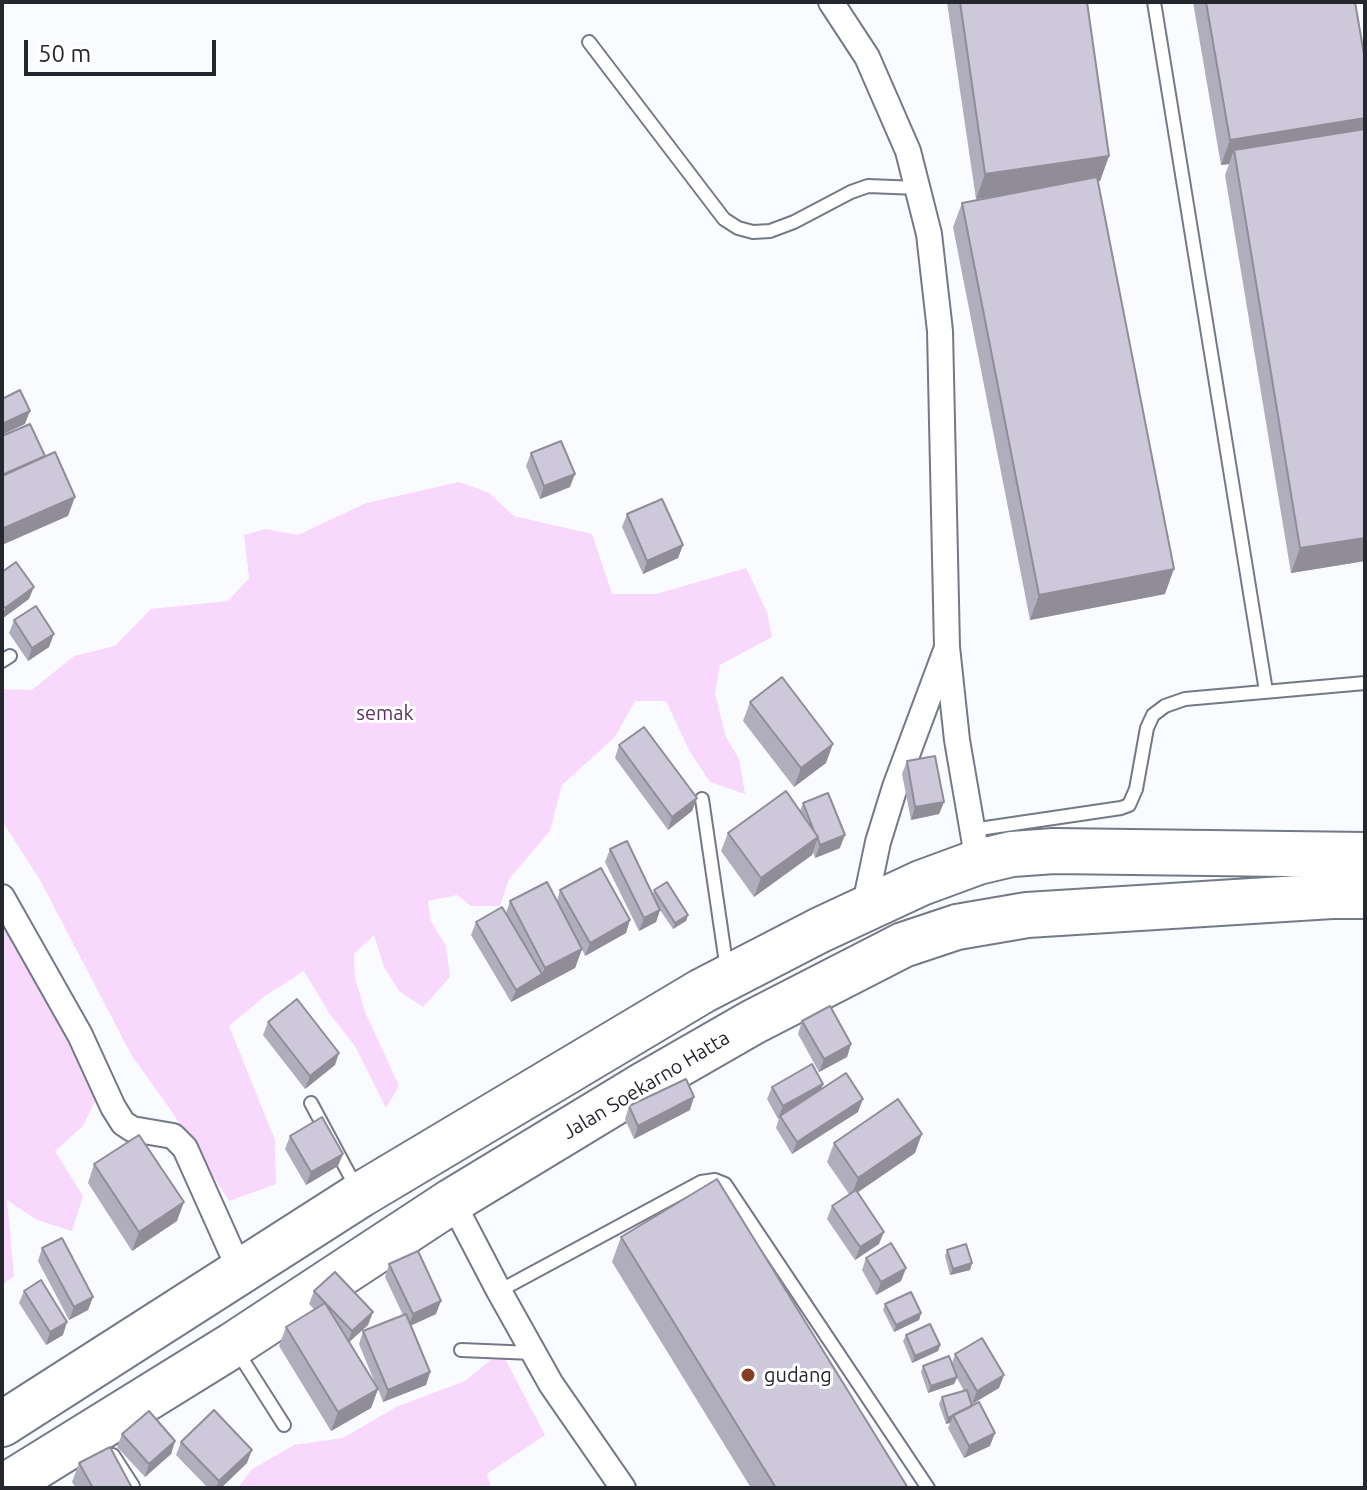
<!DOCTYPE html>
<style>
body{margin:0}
#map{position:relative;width:1367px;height:1490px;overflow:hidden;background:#f9fbfe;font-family:Ubuntu,sans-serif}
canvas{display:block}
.frame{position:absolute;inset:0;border:4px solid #24272d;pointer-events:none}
.scale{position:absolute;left:24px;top:40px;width:192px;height:36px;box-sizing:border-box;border:4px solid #24272d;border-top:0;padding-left:10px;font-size:24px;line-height:28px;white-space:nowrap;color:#24272d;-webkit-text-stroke:6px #fff;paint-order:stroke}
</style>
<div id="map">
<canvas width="1367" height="1490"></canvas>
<div class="frame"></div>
<div class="scale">50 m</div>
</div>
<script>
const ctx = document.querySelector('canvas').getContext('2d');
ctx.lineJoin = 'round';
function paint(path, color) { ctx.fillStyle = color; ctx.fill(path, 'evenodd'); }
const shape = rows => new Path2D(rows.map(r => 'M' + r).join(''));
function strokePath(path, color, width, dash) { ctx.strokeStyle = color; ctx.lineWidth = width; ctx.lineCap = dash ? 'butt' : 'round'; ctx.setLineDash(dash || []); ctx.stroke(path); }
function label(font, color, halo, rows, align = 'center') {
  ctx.font = font + ' Ubuntu,sans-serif'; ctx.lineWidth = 6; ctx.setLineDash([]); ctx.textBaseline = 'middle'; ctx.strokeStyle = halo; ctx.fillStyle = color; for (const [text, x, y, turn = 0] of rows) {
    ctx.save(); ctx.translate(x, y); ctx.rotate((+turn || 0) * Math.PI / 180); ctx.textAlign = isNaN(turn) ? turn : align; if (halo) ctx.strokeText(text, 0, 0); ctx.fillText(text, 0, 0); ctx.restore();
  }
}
paint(shape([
 [459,482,489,493,514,516,592,534,612,594,656,594,746,568,767,612,772,637,720,665,715,694,726,737,739,759,745,794,710,782,690,752,666,701,635,701,615,737,562,785,550,831,509,879,500,906,471,906,457,895,428,901,431,921,446,946,450,977,423,1007,399,991,384,967,374,935,354,954,355,978,366,1014,399,1086,386,1108,355,1046,329,1013,304,971,265,996,229,1026,275,1140,276,1184,229,1201,170,1109,132,1056,40,880,4,824,2,818,2,689,32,690,74,656,115,646,151,609,228,601,249,578,244,535,265,529,298,535,366,503],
 [2,890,104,1083,83,1126,55,1151,83,1196,72,1231,37,1220,7,1200,14,1276,2,1285],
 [501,1351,545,1435,487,1474,491,1488,238,1488,251,1470,294,1445,343,1438,396,1407,465,1381]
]), '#f9d8fe');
const lane = shape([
 [1154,2,1266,691],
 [589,42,724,219,738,228,753,232,770,231,794,222,851,192,868,186,918,188],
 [2,661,10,656],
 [702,799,727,970],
 [972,830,1121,808,1129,805,1136,789,1147,728,1153,715,1165,706,1185,699,1365,683],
 [311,1103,357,1189],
 [499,1291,701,1182,715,1180,725,1184,928,1488],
 [461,1350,533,1353],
 [237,1351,284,1425],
 [113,1455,133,1486]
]);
const street = shape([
 [831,2,867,57,908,151,929,234,940,331,947,647,957,740,978,862],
 [2,897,80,1035,113,1107,123,1123,132,1129,173,1136,185,1148,241,1273],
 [864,909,878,842,895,787,945,653],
 [452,1201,499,1291,551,1384,623,1488]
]);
const highway = shape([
 [2,1424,360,1195,702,991,820,930,921,883,978,862,1012,854,1054,851,1365,855],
 [2,1488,233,1345,452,1201,645,1084,753,1022,903,945,957,927,1027,915,1332,896,1365,896]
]);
strokePath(lane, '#747988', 16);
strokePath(street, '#747988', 28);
strokePath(highway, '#747988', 48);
strokePath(lane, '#fff', 12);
strokePath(street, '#fff', 24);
strokePath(highway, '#fff', 44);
paint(shape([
 [947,2,1087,2,1109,156,1100,181,1098,181,1165,594,1030,620,953,227,962,203,1004,195,976,199],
 [1193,2,1355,2,1365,60,1365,561,1291,573,1225,175,1229,164,1221,165],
 [531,453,570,487,540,499,526,466],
 [627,514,683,545,678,558,643,574,622,527],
 [14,620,49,647,28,661,9,633],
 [750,702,826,763,794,787,743,721],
 [619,745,697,798,692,811,668,830,615,758],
 [907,761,944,802,939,814,911,820,902,774],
 [803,803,840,848,815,858,813,852,812,855,754,897,721,851,728,833,800,811],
 [610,849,653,894,654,890,688,915,686,921,673,929,660,910,656,922,639,931,605,862],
 [560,890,626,933,585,956,582,949,575,968,511,1002,471,935,476,922,506,913,510,901,557,901],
 [802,1021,851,1044,847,1057,819,1072,798,1034],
 [268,1022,335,1065,305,1089,263,1035],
 [823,1084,821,1089,858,1112,792,1154,776,1128,779,1118,778,1119,767,1099,772,1087],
 [629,1106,690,1110,634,1139,625,1119],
 [290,1136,338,1166,306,1185,285,1149],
 [834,1143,915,1153,858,1192,879,1244,855,1260,827,1219,832,1206,849,1194,827,1162],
 [94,1164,177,1221,132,1251,88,1183],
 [621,1237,908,1488,751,1488,612,1262],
 [42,1248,93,1297,88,1310,69,1320,38,1261],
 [947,1250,972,1263,970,1270,950,1275,945,1256],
 [866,1258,906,1268,901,1281,876,1295,862,1270],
 [389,1264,436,1314,411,1325,430,1372,426,1385,383,1402,378,1389,371,1408,331,1431,279,1346,286,1327,314,1309,309,1304,314,1291,373,1312,368,1325,349,1342,377,1388,359,1344,363,1331,403,1315,385,1277],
 [24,1291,63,1335,46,1345,19,1303],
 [885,1304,921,1313,919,1320,894,1332,883,1310],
 [906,1335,940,1345,938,1351,912,1363,903,1341],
 [955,1354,1004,1375,999,1388,972,1404,970,1400,990,1446,964,1458,948,1428,950,1423,946,1424,939,1404,942,1397,964,1391,957,1378,954,1384,928,1393,921,1372,923,1366,952,1363],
 [122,1434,175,1441,171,1454,145,1477,117,1447],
 [181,1442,247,1463,221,1488,208,1488,176,1455],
 [79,1463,132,1488,76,1488,72,1482]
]), '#b0adbc');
paint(shape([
 [1365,118,1365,141,1234,150,1229,164,1221,165,1230,140],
 [1109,156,1100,181,976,199,985,174],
 [30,411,25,424,2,435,2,424],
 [575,474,570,487,540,499,544,486],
 [75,497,68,516,2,545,2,533,4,528],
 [1365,538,1365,561,1291,573,1300,548],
 [683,545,678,558,643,574,647,561],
 [1174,569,1165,594,1030,620,1039,595],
 [34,587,29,599,2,619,5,608],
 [54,634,49,647,28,661,32,648],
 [833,744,826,763,794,787,801,768],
 [697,798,692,811,668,830,672,817],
 [944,802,939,814,911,820,915,807],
 [845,835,840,848,815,858,820,845],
 [818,837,812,855,754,897,761,878],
 [660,910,656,922,639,931,644,918],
 [688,915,686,921,673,929,675,923],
 [630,920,626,933,585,956,590,943],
 [582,949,575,968,511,1002,516,990,542,974,545,968],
 [851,1044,847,1057,819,1072,824,1059],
 [339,1053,335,1065,305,1089,310,1076],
 [823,1084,818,1097,780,1116,778,1119,783,1106],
 [694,1097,690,1110,634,1139,638,1126],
 [863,1099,858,1112,792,1154,797,1142],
 [922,1134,915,1153,851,1197,858,1178],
 [343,1154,338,1166,306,1185,311,1172],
 [184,1202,177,1221,132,1251,139,1232],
 [884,1232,879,1244,855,1260,860,1247],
 [972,1263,970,1270,950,1275,953,1269],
 [906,1268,901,1281,876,1295,881,1282],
 [93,1297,88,1310,69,1320,74,1307],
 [441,1301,436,1314,408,1327,413,1314],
 [373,1312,368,1325,347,1344,352,1331],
 [921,1313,919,1320,894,1332,896,1325],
 [67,1322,63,1335,46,1345,50,1332],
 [940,1345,938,1351,912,1363,915,1356],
 [430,1372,426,1385,383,1402,388,1390],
 [1004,1375,999,1388,972,1404,977,1391],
 [957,1377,954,1384,928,1393,931,1386],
 [378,1389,371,1408,331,1431,338,1412],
 [953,1417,950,1423,946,1424,948,1418],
 [995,1433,990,1446,964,1458,969,1446],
 [175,1441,171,1454,145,1477,149,1464],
 [252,1450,247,1463,221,1488,216,1488,219,1481]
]), '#908d99');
const building = shape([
 [960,2,1087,2,1109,156,985,174,960,2],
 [1206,2,1355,2,1365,60,1365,118,1230,140,1206,2],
 [1365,129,1365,538,1300,548,1234,150,1365,129],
 [1097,177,1174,569,1039,595,962,203,1097,177],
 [20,390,30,411,2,424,2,399,20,390],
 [30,424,45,456,2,475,2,436,30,424],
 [561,441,575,474,544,486,531,453,561,441],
 [55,452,75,497,4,528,2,525,2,476,55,452],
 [662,499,683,545,647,561,627,514,662,499],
 [16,562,34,587,5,608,2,604,2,572,16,562],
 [36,606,54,634,32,648,14,620,36,606],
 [782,677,833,744,801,768,750,702,782,677],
 [644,727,697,798,672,817,619,745,644,727],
 [935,756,944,802,915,807,907,761,935,756],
 [786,791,818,837,761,878,728,833,786,791],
 [828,793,845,835,820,845,818,839,818,837,814,831,803,803,828,793],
 [627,841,660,910,644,918,610,849,627,841],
 [601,868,630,920,590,943,560,890,601,868],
 [547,882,582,949,545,968,510,901,547,882],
 [667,882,688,915,675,923,654,890,667,882],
 [502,907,542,974,516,990,476,922,502,907],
 [297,999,339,1053,310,1076,268,1022,297,999],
 [830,1006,851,1044,824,1059,802,1021,830,1006],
 [812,1064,823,1084,783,1106,772,1087,812,1064],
 [846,1073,863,1099,797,1142,780,1116,846,1073],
 [686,1079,694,1097,638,1126,629,1106,686,1079],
 [898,1099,922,1134,858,1178,834,1143,898,1099],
 [322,1117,343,1154,311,1172,290,1136,322,1117],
 [139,1135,184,1202,139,1232,94,1164,139,1135],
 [717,1179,908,1488,776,1488,621,1237,717,1179],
 [856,1190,884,1232,860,1247,832,1206,856,1190],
 [62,1238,93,1297,74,1307,42,1248,62,1238],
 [891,1243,906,1268,881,1282,866,1258,891,1243],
 [966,1244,972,1263,953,1269,947,1250,966,1244],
 [418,1251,441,1301,413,1314,389,1264,418,1251],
 [335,1272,373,1312,352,1331,314,1291,335,1272],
 [41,1280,67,1322,50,1332,24,1291,41,1280],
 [911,1292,921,1313,896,1325,885,1304,911,1292],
 [325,1303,378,1389,338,1412,286,1327,325,1303],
 [406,1314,430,1372,388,1390,363,1331,406,1314],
 [930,1324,940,1345,915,1356,906,1335,930,1324],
 [982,1338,1004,1375,977,1391,955,1354,982,1338],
 [949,1356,957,1377,931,1386,923,1366,949,1356],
 [967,1390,972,1406,948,1418,942,1397,967,1390],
 [979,1402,995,1433,969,1446,953,1415,979,1402],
 [214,1410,252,1450,219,1481,181,1442,214,1410],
 [149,1411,175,1441,149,1464,122,1434,149,1411],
 [110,1447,132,1488,93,1488,79,1463,110,1447]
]);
paint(building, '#cdc9db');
strokePath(building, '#908d99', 2);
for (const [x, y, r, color] of [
 [748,1375,8,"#863d21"]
]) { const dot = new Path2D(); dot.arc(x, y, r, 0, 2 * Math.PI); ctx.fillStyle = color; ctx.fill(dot); strokePath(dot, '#fff', 3); }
label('20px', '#5c3063', '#fff', [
 ["semak",385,713]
]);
label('20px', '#24272d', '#fff', [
 ["Jalan Soekarno Hatta",646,1085,-31]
]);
label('20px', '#24272d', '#fff', [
 ["gudang",764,1375]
], 'left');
</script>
